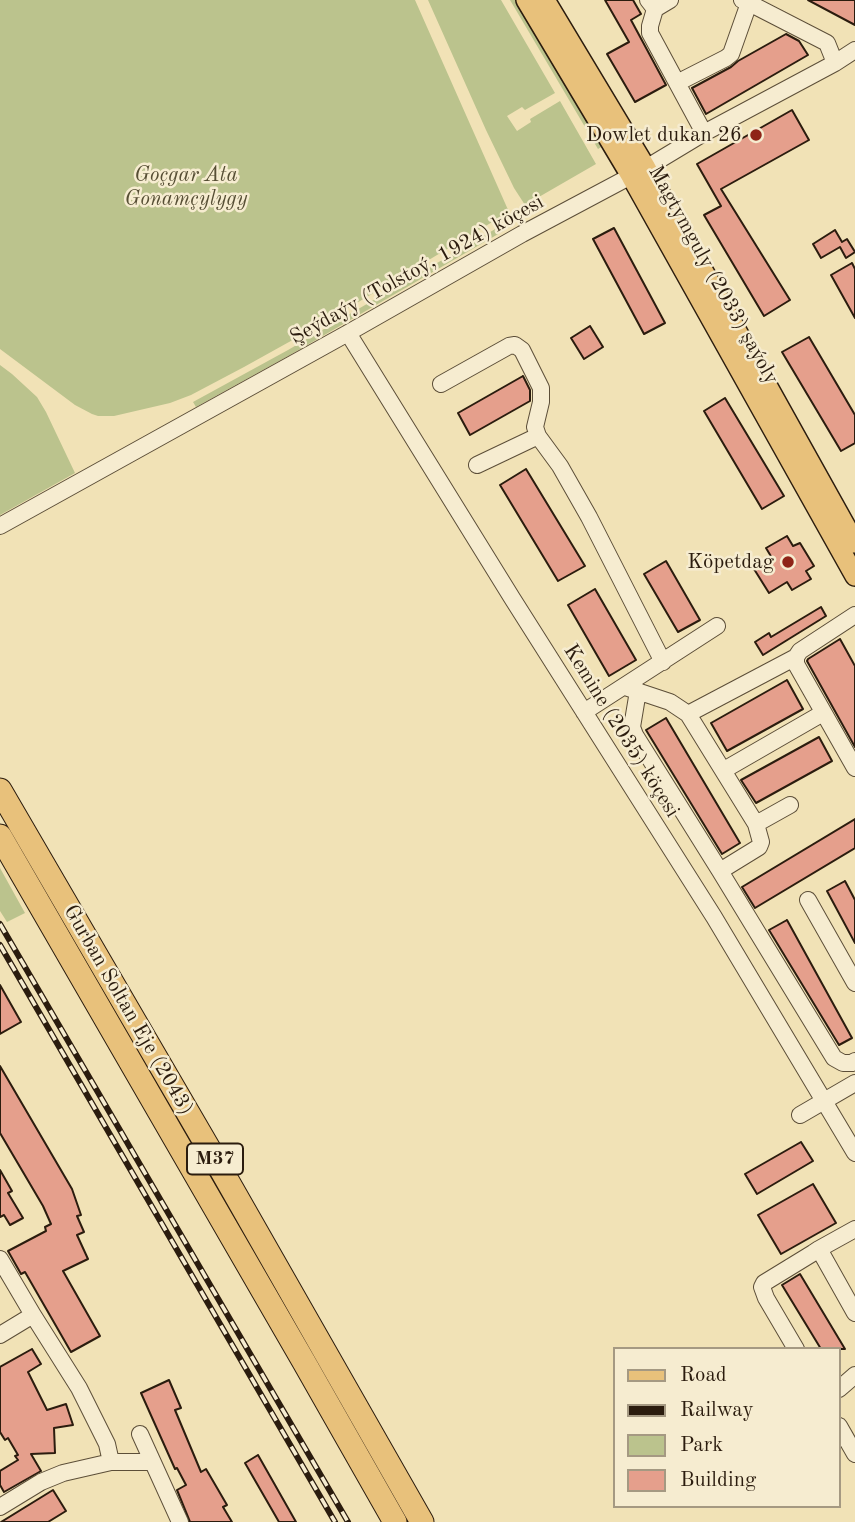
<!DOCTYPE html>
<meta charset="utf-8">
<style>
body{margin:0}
#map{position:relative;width:855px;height:1522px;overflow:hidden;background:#f1e2b6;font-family:"Old Standard TT",serif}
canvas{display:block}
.legend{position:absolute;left:613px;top:1347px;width:228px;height:161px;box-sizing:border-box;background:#f6ecd0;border:2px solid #a59982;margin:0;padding:9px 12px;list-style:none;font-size:21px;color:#2b1c0e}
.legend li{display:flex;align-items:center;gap:14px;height:35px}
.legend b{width:35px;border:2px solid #a59982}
</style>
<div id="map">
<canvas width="855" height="1522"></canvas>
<ul class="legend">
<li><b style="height:9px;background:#e8c17b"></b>Road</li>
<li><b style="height:9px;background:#2b1c0e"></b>Railway</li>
<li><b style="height:19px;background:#bbc38d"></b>Park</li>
<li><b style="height:19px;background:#e59f8c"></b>Building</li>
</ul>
</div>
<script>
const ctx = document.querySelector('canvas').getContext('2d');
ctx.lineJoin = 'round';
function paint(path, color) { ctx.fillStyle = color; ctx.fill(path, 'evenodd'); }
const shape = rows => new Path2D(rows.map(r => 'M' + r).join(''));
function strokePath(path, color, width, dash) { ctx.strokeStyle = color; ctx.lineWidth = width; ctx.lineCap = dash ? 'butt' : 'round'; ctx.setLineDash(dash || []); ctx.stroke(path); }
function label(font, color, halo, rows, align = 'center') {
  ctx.font = font + ' "Old Standard TT",serif'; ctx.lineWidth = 5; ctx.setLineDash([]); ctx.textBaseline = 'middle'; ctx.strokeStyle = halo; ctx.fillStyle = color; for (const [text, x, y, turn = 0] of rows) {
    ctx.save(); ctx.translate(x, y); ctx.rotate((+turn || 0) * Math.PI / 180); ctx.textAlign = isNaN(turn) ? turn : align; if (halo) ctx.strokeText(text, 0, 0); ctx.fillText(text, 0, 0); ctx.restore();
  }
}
paint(shape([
 [0,0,415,0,509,212,325,322,244,367,191,395,170,403,114,416,98,416,92,414,75,405,0,349],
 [428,0,501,0,555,93,525,110,522,107,507,116,517,131,531,122,530,119,560,101,596,164,525,205,514,188,486,130],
 [510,0,517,0,603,146,598,149],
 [509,221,512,226,290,355,196,407,193,402,288,350],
 [0,365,12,374,37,397,46,412,75,473,0,515],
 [0,868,25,913,7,922,0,911]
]), '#bbc38d');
const building = shape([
 [605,0,633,0,641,14,631,20,666,85,635,102,607,54,629,42,605,0],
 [808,0,855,0,855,25,808,0],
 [786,34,799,41,808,55,706,114,692,88,731,67,738,61,786,34],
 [792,110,809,140,721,189,790,300,764,316,704,215,721,206,697,164,792,110],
 [614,228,665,323,644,334,593,239,614,228],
 [835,230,842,242,847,239,855,252,846,258,840,247,821,258,813,244,835,230],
 [852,263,855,269,855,318,831,275,852,263],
 [590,326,603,347,584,359,571,338,590,326],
 [809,337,855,415,855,443,841,451,782,352,809,337],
 [523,376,530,390,530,401,470,435,458,413,523,376],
 [725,398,784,496,762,509,704,411,725,398],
 [526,469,585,566,558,581,500,485,526,469],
 [787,536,793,546,800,543,814,566,806,571,811,579,792,590,787,582,769,593,754,569,772,558,766,548,787,536],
 [666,561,700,620,678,632,644,574,666,561],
 [595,589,636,660,609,676,568,605,595,589],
 [821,607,826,616,763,655,755,642,769,633,771,637,821,607],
 [840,639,855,666,855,747,807,661,808,659,840,639],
 [787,680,803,709,727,751,711,723,787,680],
 [666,718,740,843,722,854,646,730,666,718],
 [819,737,832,761,756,803,741,780,819,737],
 [855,819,855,848,755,908,742,887,855,819],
 [845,881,855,900,855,943,827,891,845,881],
 [787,920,852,1038,839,1045,769,930,787,920],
 [0,985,21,1022,0,1034,0,985],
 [0,1066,72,1189,81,1215,77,1216,84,1232,77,1235,88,1259,63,1271,100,1336,71,1352,25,1272,21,1274,8,1251,46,1231,45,1227,51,1224,43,1206,0,1133,0,1066],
 [801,1142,813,1161,757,1194,745,1174,801,1142],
 [0,1170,12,1191,8,1193,23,1218,10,1225,4,1215,0,1217,0,1170],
 [813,1184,836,1223,781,1254,758,1215,813,1184],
 [800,1274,845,1349,821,1349,782,1285,800,1274],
 [32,1349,41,1364,28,1372,47,1410,66,1404,73,1425,54,1428,55,1453,31,1454,41,1471,4,1492,0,1485,0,1471,18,1460,15,1456,18,1455,8,1438,5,1440,0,1432,0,1367,32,1349],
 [169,1380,181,1408,175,1410,201,1472,206,1469,227,1505,223,1507,232,1522,190,1522,177,1490,186,1485,177,1468,175,1469,141,1393,169,1380],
 [258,1455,296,1522,279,1522,245,1463,258,1455],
 [53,1490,66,1511,48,1522,1,1522,53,1490]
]);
paint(building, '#e59f8c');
strokePath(building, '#2b1c0e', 2);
const minor = shape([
 [648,0,655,9,670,0],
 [751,0,749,3,827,43,835,63],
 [655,9,650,26,650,33,704,133],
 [677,83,726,58,731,54,749,3,742,0],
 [348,333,512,598,714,917,855,1153],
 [441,384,509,346,515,345,522,350,541,388,541,402,535,427,538,436,560,466,589,517,663,662],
 [477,465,538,436],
 [0,526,348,333,522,234,646,168,704,133,835,63,855,50],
 [855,615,800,651,796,657,796,664,855,768],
 [625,687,670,702,688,714,756,824,761,842,759,847,720,871],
 [638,691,632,727,635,735,720,871,834,1058,843,1063,852,1063,855,1061],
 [584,712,717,626],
 [688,714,796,657],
 [724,770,823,713],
 [756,824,790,805],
 [808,900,855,983],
 [800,1115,855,1083],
 [819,1249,855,1229],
 [0,1259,33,1315,79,1388,107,1444,111,1462,63,1473,41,1482,0,1507],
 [0,1335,33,1315],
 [796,1349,766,1298,762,1287,764,1283,813,1253,819,1249,855,1313],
 [839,1389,855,1375],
 [839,1426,855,1454],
 [140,1434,180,1522],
 [111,1462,151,1462]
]);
const major = shape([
 [526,0,631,176,855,576],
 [545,0,646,168,855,543]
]);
const highway = shape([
 [0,790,219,1166,422,1522],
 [0,836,304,1362,395,1522]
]);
strokePath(minor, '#5c4e38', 18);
strokePath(major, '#2b1c0e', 22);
strokePath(highway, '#2b1c0e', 25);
strokePath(minor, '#f6ecd0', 16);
strokePath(major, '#e8c17b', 19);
strokePath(highway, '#e8c17b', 23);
const rail = shape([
 [0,924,348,1522],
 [0,945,335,1522]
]);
strokePath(rail, '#2b1c0e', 6);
strokePath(rail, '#f6ecd0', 3.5, [10]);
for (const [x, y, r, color] of [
 [756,135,7,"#8f2418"],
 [788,562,7,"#8f2418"]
]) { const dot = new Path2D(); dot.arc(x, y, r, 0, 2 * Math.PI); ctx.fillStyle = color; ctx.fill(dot); strokePath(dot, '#f6ecd0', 2.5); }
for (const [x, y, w] of [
 [215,1159,56]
]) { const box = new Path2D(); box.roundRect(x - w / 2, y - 15.5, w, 31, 5); ctx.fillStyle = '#f6ecd0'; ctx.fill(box); strokePath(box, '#2b1c0e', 2); }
label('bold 19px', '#2b1c0e', null, [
 ["M37",215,1159]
]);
label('21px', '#2b1c0e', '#f6ecd0', [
 ["Dowlet dukan 26",742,135],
 ["Köpetdag",774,562]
], 'right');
label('italic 21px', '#564e34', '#f6ecd0', [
 ["Goçgar Ata",186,175],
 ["Gonamçylygy",186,199]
]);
label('21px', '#2b1c0e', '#f6ecd0', [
 ["Şeýdaýy (Tolstoý, 1924) köçesi",417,270,-29],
 ["Magtymguly (2033) şaýoly",713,275,61],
 ["Kemine (2035) köçesi",621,731,58],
 ["Gurban Soltan Eje (2043)",128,1010,60]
]);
</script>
